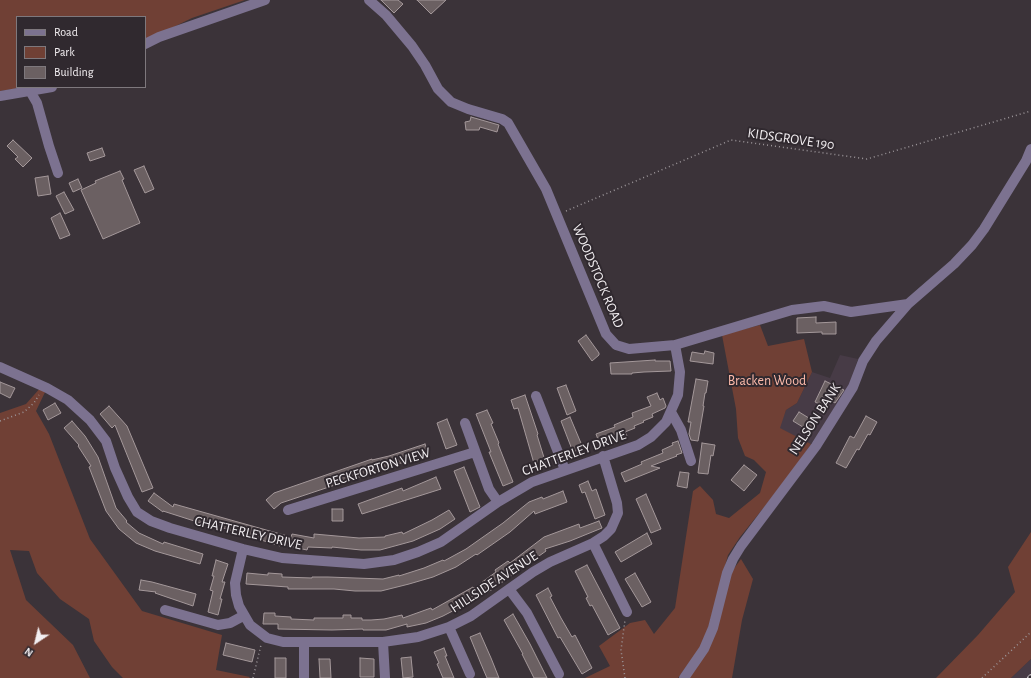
<!DOCTYPE html>
<style>
body{margin:0}
#map{position:relative;width:1031px;height:678px;overflow:hidden;background:#3b3339;font-family:"Alegreya Sans",sans-serif}
canvas{display:block}
.legend{position:absolute;left:16px;top:16px;width:130px;height:72px;box-sizing:border-box;background:#30292f;border:1px solid #7e787d;margin:0;padding:5px 7px;list-style:none;font-size:12px;color:#f2eef1}
.legend li{display:flex;align-items:center;gap:8px;height:20px}
.legend b{width:20px;border:1px solid #7e787d}
.north{position:absolute;left:16px;top:622px;width:40px;height:40px;-webkit-text-stroke:3px #30292f;paint-order:stroke;rotate:215deg;font-size:11px;font-weight:700;line-height:16px;text-align:center;color:#f2eef1}
.north::after{content:'';display:block;margin:auto;width:14px;height:18px;background:#f2eef1;clip-path:polygon(50% 0,100% 100%,50% 72%,0 100%)}
</style>
<div id="map">
<canvas width="1031" height="678"></canvas>
<ul class="legend">
<li><b style="height:5px;background:#7c7290"></b>Road</li>
<li><b style="height:11px;background:#704035"></b>Park</li>
<li><b style="height:11px;background:#6b6062"></b>Building</li>
</ul>
<div class="north">N</div>
</div>
<script>
const ctx = document.querySelector('canvas').getContext('2d');
ctx.lineJoin = 'round';
function paint(path, color) { ctx.fillStyle = color; ctx.fill(path, 'evenodd'); }
const shape = rows => new Path2D(rows.map(r => 'M' + r).join(''));
function strokePath(path, color, width, dash) { ctx.strokeStyle = color; ctx.lineWidth = width; ctx.lineCap = dash ? 'butt' : 'round'; ctx.setLineDash(dash || []); ctx.stroke(path); }
function label(font, color, halo, rows, align = 'center') {
  ctx.font = font + ' "Alegreya Sans",sans-serif'; ctx.lineWidth = 4; ctx.setLineDash([]); ctx.textBaseline = 'middle'; ctx.strokeStyle = halo; ctx.fillStyle = color; for (const [text, x, y, turn = 0] of rows) {
    ctx.save(); ctx.translate(x, y); ctx.rotate((+turn || 0) * Math.PI / 180); ctx.textAlign = isNaN(turn) ? turn : align; if (halo) ctx.strokeText(text, 0, 0); ctx.fillText(text, 0, 0); ctx.restore();
  }
}
paint(shape([
 [840,355,858,359,847,391,835,412,811,444,779,428,786,410,797,403,812,372,830,378],
 [1031,659,1031,678,1011,678]
]), '#473b46');
paint(shape([
 [0,0,245,0,192,18,145,41,145,17,17,17,17,87,27,87,0,91],
 [760,325,768,346,804,339,812,372,797,403,786,410,780,428,811,444,790,475,740,537,728,555,706,637,697,652,678,678,585,678,610,666,599,646,630,623,645,620,654,634,675,608,693,491,700,486,713,500,716,514,729,518,760,493,766,472,754,460,745,456,738,438,736,409,722,335],
 [42,386,47,388,36,411,49,434,90,539,142,611,222,635,216,670,250,677,249,678,123,678,112,667,94,641,89,619,60,599,37,573,29,551,10,550,26,600,73,645,90,678,0,678,0,413,26,404],
 [1031,532,1031,659,1011,678,936,678,978,635,1015,592,1008,567],
 [741,559,753,579,742,620,732,678,688,678,730,574]
]), '#704035');
const building = shape([
 [381,0,398,0,403,4,394,13,381,0],
 [417,0,446,0,431,14,417,0],
 [471,117,499,125,497,132,480,127,479,130,466,130,465,122,470,121,471,117],
 [13,140,32,158,23,167,15,159,18,157,7,146,13,140],
 [102,148,105,156,90,161,87,153,102,148],
 [144,166,154,189,145,193,134,170,144,166],
 [120,171,124,179,122,180,140,223,103,239,81,190,96,183,95,181,120,171],
 [48,176,51,194,38,196,35,178,48,176],
 [78,179,82,188,73,192,69,183,78,179],
 [64,192,74,210,65,214,56,196,64,192],
 [60,213,70,235,60,239,51,218,60,213],
 [816,317,816,323,836,322,836,334,822,334,822,332,797,333,797,318,816,317],
 [586,335,599,353,599,355,592,361,578,341,586,335],
 [705,351,714,353,713,364,690,361,692,352,704,354,705,351],
 [655,360,655,361,670,361,671,371,644,372,632,373,632,374,611,374,610,363,655,360],
 [696,379,708,381,706,393,705,393,703,406,704,406,698,441,691,440,689,434,691,422,688,422,696,379],
 [825,381,844,390,835,403,830,400,826,407,815,402,825,381],
 [0,382,15,388,10,398,0,393,0,382],
 [566,385,576,411,567,415,557,388,566,385],
 [657,393,660,400,663,398,666,406,665,408,652,414,653,417,643,421,644,422,634,426,635,428,625,432,627,436,600,445,596,434,615,427,614,425,633,417,632,413,651,406,647,397,657,393],
 [525,395,538,434,537,435,546,464,535,467,518,408,514,409,511,400,525,395],
 [55,403,61,413,48,420,43,410,55,403],
 [109,406,127,426,153,488,142,492,115,425,112,428,100,414,109,406],
 [487,410,493,423,491,424,499,443,498,444,513,482,503,486,489,452,491,452,476,414,487,410],
 [799,412,817,423,811,432,793,421,799,412],
 [866,416,877,422,870,435,868,434,859,450,857,449,846,468,836,463,850,436,854,438,866,416],
 [570,417,583,448,573,452,561,421,570,417],
 [447,419,457,445,446,449,437,423,447,419],
 [72,421,85,436,98,457,116,508,127,521,126,522,139,533,163,544,164,542,203,554,200,564,155,551,136,543,119,529,106,511,89,467,91,466,78,446,79,445,64,428,72,421],
 [678,441,682,453,676,455,677,456,651,466,660,468,625,482,621,473,642,464,641,462,663,453,662,450,673,445,672,443,678,441],
 [702,443,715,445,713,456,711,455,708,474,698,473,702,443],
 [425,444,429,455,417,460,416,458,281,503,274,509,266,500,274,493,372,459,372,460,389,456,425,444],
 [744,465,757,475,744,491,731,480,744,465],
 [464,467,480,507,470,512,454,471,464,467],
 [680,472,689,473,687,488,677,486,680,472],
 [436,477,441,489,362,514,358,504,402,488,403,491,436,477],
 [588,481,592,491,596,489,605,515,595,519,585,492,582,493,579,485,588,481],
 [563,491,567,502,535,514,534,511,510,532,477,555,476,554,456,567,433,577,409,584,381,591,355,591,334,589,288,589,288,587,246,584,247,573,268,575,268,573,282,574,282,577,312,578,312,577,328,577,383,579,399,575,399,576,424,568,443,560,444,561,466,549,503,523,529,502,542,497,543,499,563,491],
 [154,493,173,507,174,504,291,537,292,534,314,538,314,534,359,538,385,537,385,536,402,532,403,534,432,520,449,510,455,519,440,529,413,541,380,550,361,550,332,547,332,548,308,547,307,550,280,544,280,546,211,524,210,526,163,511,163,512,148,501,154,493],
 [646,494,661,529,651,533,636,499,646,494],
 [332,509,343,509,343,521,332,521,332,509],
 [599,521,602,528,570,541,545,549,546,551,487,593,443,616,426,623,407,627,407,624,386,630,363,630,363,629,332,630,278,629,278,624,263,624,264,613,275,613,275,616,291,617,291,619,314,620,314,618,343,618,343,615,351,615,351,618,362,618,362,620,371,620,384,619,402,615,403,618,431,608,432,610,473,587,474,588,496,572,495,570,508,561,510,563,544,537,579,524,580,528,599,521],
 [647,533,652,544,621,562,615,552,647,533],
 [216,560,228,564,222,582,225,582,220,599,222,599,218,615,208,612,213,591,210,590,214,576,212,576,216,560],
 [587,565,620,628,608,635,592,605,590,606,586,598,588,597,575,571,587,565],
 [635,573,651,602,642,607,625,579,635,573],
 [141,580,152,582,196,594,193,606,155,593,156,592,139,590,141,580],
 [548,588,552,596,550,597,561,618,572,637,575,635,592,668,582,674,560,637,558,638,536,595,548,588],
 [513,614,530,644,547,678,534,678,522,654,523,654,504,620,513,614],
 [480,633,491,658,499,678,487,678,481,664,470,637,480,633],
 [226,643,255,650,252,662,223,655,226,643],
 [444,648,447,656,445,656,454,678,443,678,437,664,439,663,434,652,444,648],
 [411,657,413,677,403,678,401,658,411,657],
 [275,658,286,658,286,678,275,678,275,658],
 [360,658,374,659,374,677,360,677,360,658],
 [319,659,330,659,331,678,320,678,319,659]
]);
paint(building, '#6b6062');
strokePath(building, '#a4989a', 1);
strokePath(shape([
 [566,211,731,140,867,159,1031,111],
 [0,421,24,412,34,403,39,395],
 [253,678,261,645],
 [625,678,621,650,625,620],
 [982,678,1031,632]
]), '#9d979b', 1.5, [1, 3]);
strokePath(shape([
 [369,0,386,15,412,46,425,65,438,89,451,102,468,109,502,119,508,123,546,189,606,334,616,345,629,349,675,345,792,310,824,306,851,312,908,304],
 [145,44,159,37,265,0],
 [30,91,37,103,49,146,58,173],
 [0,96,52,87],
 [0,367,47,388,68,400,90,420,106,441,115,468,128,497,137,512,151,521,170,528,243,549,282,558,364,564,394,560,418,552,441,542,498,502,532,482,638,445,651,437,666,422,678,395,680,372,675,345],
 [536,396,565,470],
 [671,412,681,430,691,461],
 [465,423,489,489,498,502],
 [288,510,475,452],
 [593,543,627,612],
 [243,549,235,583,236,595,239,606,250,625,267,638,283,642,383,642,418,637,449,627,471,616,533,572,550,562,593,543,604,536,611,529,618,513,617,503,603,456],
 [509,589,527,613,559,674],
 [165,610,218,625,230,623,243,616],
 [449,627,470,674],
 [304,642,304,678],
 [383,642,385,678],
 [684,678,704,649,713,628,727,573,733,559,741,546,816,446,853,387,863,361,876,341,908,304,954,264,972,245,984,229,1026,161,1031,149]
]), '#7c7290', 10);
const rail = shape([
 [1029,678,1031,676]
]);
strokePath(rail, '#d2cdd1', 4);
strokePath(rail, '#30292f', 2.5, [8]);
label('14px', '#f2eef1', '#30292f', [
 ["KIDSGROVE 190",791,139,8],
 ["WOODSTOCK ROAD",598,276,67],
 ["NELSON BANK",815,419,-57],
 ["CHATTERLEY DRIVE",574,453,-20],
 ["PECKFORTON VIEW",378,468,-17],
 ["CHATTERLEY DRIVE",248,533,13],
 ["HILLSIDE AVENUE",494,582,-33]
]);
label('14px', '#fcbaaa', '#30292f', [
 ["Bracken Wood",767,381]
]);
</script>
